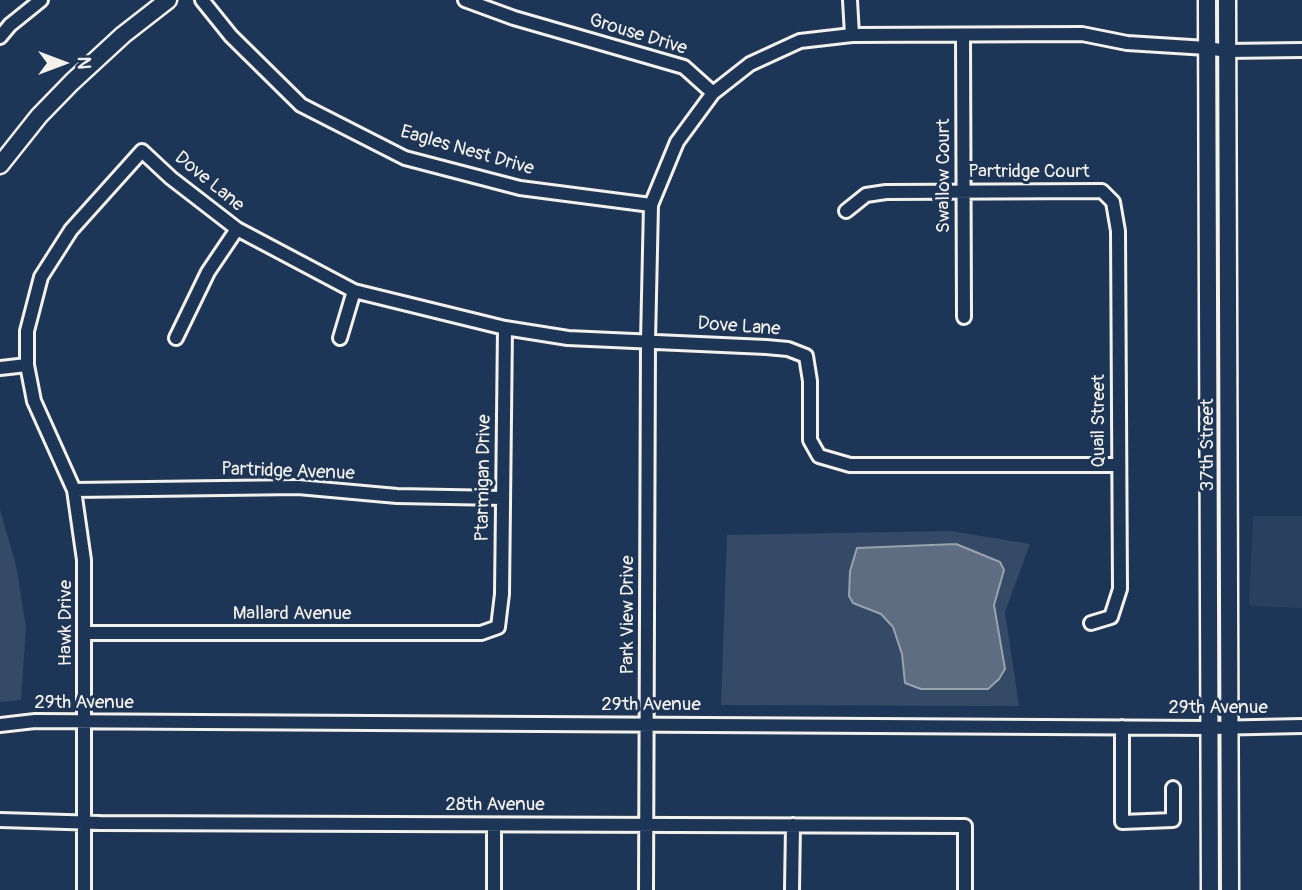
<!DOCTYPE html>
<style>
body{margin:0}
#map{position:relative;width:1302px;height:890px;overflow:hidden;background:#1d3557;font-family:Pangolin,sans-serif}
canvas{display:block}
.north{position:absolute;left:28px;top:28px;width:70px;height:70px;-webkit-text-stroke:5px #1d3557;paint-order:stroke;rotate:90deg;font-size:19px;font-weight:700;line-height:28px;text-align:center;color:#f4f1e8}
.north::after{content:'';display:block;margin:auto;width:24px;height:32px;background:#f4f1e8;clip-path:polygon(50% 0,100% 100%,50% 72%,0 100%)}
</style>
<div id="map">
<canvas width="1302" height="890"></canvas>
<div class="north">N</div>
</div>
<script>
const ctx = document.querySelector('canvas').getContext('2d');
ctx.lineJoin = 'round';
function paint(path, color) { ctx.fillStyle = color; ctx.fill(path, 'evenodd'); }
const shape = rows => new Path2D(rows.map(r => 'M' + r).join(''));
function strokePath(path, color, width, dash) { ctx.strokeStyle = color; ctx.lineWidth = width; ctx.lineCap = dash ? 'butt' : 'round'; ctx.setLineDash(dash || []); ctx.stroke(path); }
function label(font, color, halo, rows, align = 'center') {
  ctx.font = font + ' Pangolin,sans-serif'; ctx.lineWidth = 6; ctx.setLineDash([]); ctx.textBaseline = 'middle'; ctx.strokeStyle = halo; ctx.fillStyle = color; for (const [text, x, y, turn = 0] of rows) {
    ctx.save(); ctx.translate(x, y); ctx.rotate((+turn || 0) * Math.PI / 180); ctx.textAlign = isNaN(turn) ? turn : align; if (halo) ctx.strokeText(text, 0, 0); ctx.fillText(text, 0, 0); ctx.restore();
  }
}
paint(shape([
 [1253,516,1302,516,1302,608,1249,606]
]), '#2a4060');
paint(shape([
 [0,510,16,565,26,627,21,700,0,702],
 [951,531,1030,544,1005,612,1019,706,721,705,727,535]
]), '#354a67');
const water = shape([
 [956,544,1000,562,1004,570,994,605,1005,669,999,679,988,689,921,689,905,683,902,654,893,627,881,614,853,603,849,596,850,571,857,548,956,544]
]);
paint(water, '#5e6d82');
strokePath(water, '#9aa2ab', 2);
const minor = shape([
 [202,0,231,36,301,105,405,158,520,188,651,205],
 [465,0,514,18,684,67,713,93],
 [850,0,852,35],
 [963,36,964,317],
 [0,37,10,25,41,0],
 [846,211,866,195,886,192,1102,191,1113,202,1118,231,1120,589,1111,617,1091,623],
 [176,338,208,272,237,229],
 [340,338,354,291],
 [0,368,27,365],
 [74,490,298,487,397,496,502,498],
 [86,633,481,633,498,627,502,594,505,328],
 [0,725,35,721,1210,728,1302,726],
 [1122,727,1122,822,1173,820,1173,788],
 [0,820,100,823,965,826,965,890],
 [84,890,84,560,74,490,34,401,27,365,27,331,41,277,71,230,142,151,171,178,237,229,354,291,505,328,568,338,766,347,788,349,806,356,810,381,810,440,819,456,850,465,1119,465],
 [494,890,494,825],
 [646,890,648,341,651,205,677,142,713,93,750,64,800,41,852,35,1082,34,1127,43,1207,48,1227,51,1302,50],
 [792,890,793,825]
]);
const major = shape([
 [1207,0,1210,890],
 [1227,0,1230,890],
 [0,165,39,116,72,82,123,35,168,0]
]);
strokePath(minor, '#f4f1e8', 18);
strokePath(major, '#f4f1e8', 21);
strokePath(minor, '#1d3557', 12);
strokePath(major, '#1d3557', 16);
label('19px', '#f4f1e8', '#1d3557', [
 ["Grouse Drive",638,35,17],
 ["Eagles Nest Drive",467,151,16],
 ["Partridge Court",1029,172],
 ["Swallow Court",944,176,-90],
 ["Dove Lane",209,182,39],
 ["Dove Lane",739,327,4],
 ["Quail Street",1099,421,-90],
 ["37th Street",1208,445,-90],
 ["Partridge Avenue",288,472,2],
 ["Ptarmigan Drive",484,478,-89],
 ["Mallard Avenue",292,614],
 ["Park View Drive",628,615,-90],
 ["Hawk Drive",66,623,-90],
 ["29th Avenue",84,703],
 ["29th Avenue",651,705],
 ["29th Avenue",1218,708],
 ["28th Avenue",495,805]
]);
</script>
